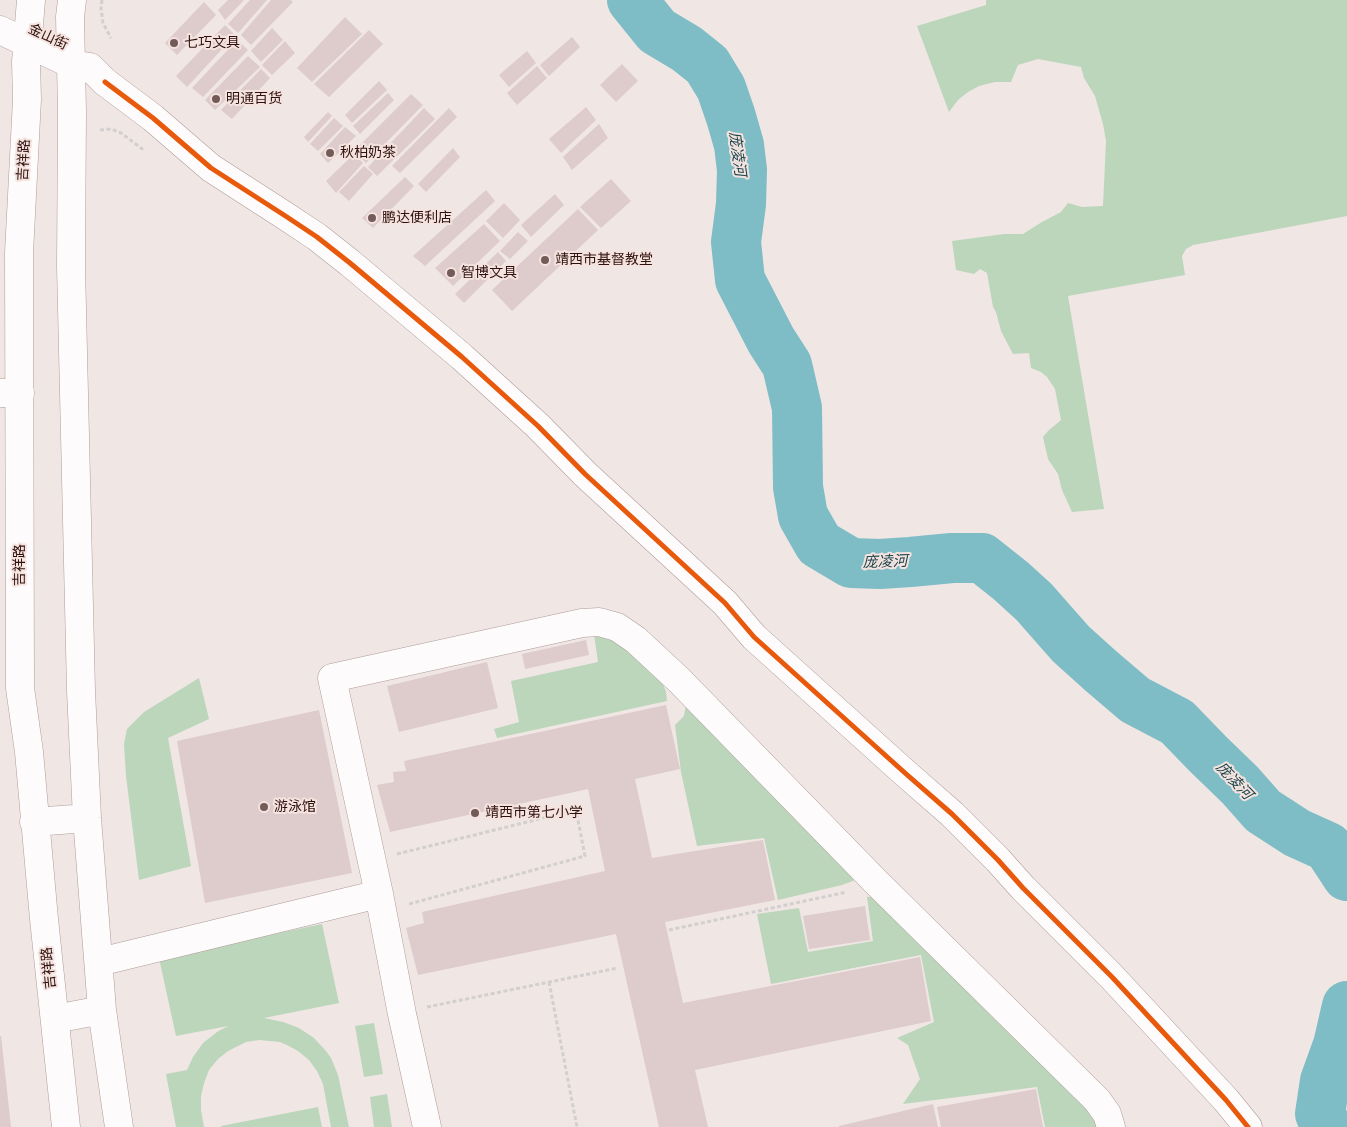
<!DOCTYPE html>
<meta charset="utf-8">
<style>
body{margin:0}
canvas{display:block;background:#f0e6e4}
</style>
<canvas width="1347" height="1127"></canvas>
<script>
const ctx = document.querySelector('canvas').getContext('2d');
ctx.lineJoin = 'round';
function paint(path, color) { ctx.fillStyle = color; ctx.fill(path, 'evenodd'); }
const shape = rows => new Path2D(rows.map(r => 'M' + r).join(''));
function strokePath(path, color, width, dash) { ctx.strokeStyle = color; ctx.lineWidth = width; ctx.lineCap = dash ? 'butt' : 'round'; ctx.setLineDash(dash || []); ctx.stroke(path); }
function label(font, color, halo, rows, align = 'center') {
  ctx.font = font + ' Literata,"Noto Sans SC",serif'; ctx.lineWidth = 4; ctx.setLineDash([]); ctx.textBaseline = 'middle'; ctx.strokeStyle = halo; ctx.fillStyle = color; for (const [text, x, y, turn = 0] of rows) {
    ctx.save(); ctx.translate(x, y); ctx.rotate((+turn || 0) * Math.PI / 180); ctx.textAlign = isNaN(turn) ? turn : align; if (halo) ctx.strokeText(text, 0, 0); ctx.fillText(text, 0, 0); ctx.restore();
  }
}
paint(shape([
 [986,0,1347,0,1347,216,1193,245,1186,249,1182,256,1185,275,1068,296,1104,509,1072,512,1062,490,1058,474,1048,459,1043,437,1048,431,1061,420,1055,389,1047,377,1041,372,1031,368,1029,353,1013,354,1001,331,996,312,993,307,987,273,980,269,974,274,956,270,952,241,1004,234,1023,234,1042,222,1061,212,1068,203,1082,207,1103,206,1106,141,1103,124,1095,96,1084,78,1081,67,1038,59,1018,65,1011,82,995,82,979,86,968,92,958,100,949,112,917,26,986,5],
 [594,635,615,638,662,681,666,692,667,701,497,738,494,729,519,722,511,681,598,662],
 [199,678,209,719,168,738,191,866,139,880,126,776,124,744,127,729,144,712],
 [686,704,858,875,853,881,842,885,778,900,764,838,697,846,681,772,675,725,684,716],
 [876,896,1090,1107,1099,1127,1045,1127,1037,1087,903,1104,920,1079,908,1045,897,1038,934,1022,921,955,771,984,757,914,799,908,808,952,873,941,867,897],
 [322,924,339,1003,264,1018,283,1022,299,1028,314,1038,326,1051,331,1058,338,1075,349,1127,331,1127,323,1084,317,1071,309,1060,298,1051,287,1045,280,1042,259,1040,246,1042,228,1051,218,1059,209,1070,204,1083,201,1096,201,1110,204,1127,176,1127,166,1074,187,1070,193,1057,203,1043,217,1032,228,1026,176,1036,159,958],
 [374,1023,383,1074,364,1077,355,1026],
 [387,1094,392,1127,374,1127,370,1097],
 [318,1107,322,1127,221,1127,221,1126]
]), '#bbd6bb');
strokePath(shape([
 [632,0,657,31,687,49,707,65,721,88,731,117,739,145,742,170,741,204,736,242,740,280,771,340,787,365,797,408,798,487,803,516,819,544,851,563,880,564,910,562,952,558,982,558,1011,581,1034,602,1071,644,1101,671,1135,700,1177,722,1208,754,1240,785,1263,811,1297,833,1328,847,1347,876],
 [1327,1127,1320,1114,1325,1081,1338,1045,1347,1006]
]), '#7ebcc6', 50);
paint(shape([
 [228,0,244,0,225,20,218,10],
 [250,0,267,0,238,33,228,24],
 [271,0,291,0,293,2,251,45,241,35],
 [204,2,216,15,177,55,165,43],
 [345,17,362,34,312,82,297,68],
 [225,25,235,35,187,87,176,76],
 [272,28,283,40,261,62,251,51],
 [369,30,383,44,329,97,314,84],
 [572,37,580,47,549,76,540,65],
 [237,40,248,50,203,97,192,88],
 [285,41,295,53,272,75,262,65],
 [527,51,536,63,509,87,499,75],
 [248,56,260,67,215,110,205,100],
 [622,64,638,81,616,102,600,85],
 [537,66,547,78,517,105,507,93],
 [261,69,270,78,232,119,221,110],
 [379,81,387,90,352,123,345,115],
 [388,93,394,100,360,134,353,126],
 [411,94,423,105,366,163,354,151],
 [586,107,596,120,561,153,549,139],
 [424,108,435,119,377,176,368,167],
 [449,108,457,117,400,173,392,166],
 [328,112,332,116,308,142,304,137],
 [334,118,343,126,318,151,310,144],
 [599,124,608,138,572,170,563,157],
 [345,127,356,136,328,163,320,154],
 [453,148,460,157,426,192,418,184],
 [354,154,363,163,336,193,326,181],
 [364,166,373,174,349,201,339,192],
 [405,177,414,186,373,228,362,218],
 [611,179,631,201,601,228,580,207],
 [486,190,495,201,425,266,413,256],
 [555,194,564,205,531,237,521,225],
 [504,203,520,220,503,238,486,221],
 [578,209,598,230,512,311,492,290],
 [484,224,500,241,453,286,435,268],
 [518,232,528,241,510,259,500,251],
 [498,252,506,261,464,303,455,294],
 [586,640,589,655,525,669,522,654],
 [487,662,498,708,399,732,387,686],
 [666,705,680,769,635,779,652,858,763,840,775,900,665,922,683,1003,920,957,931,1021,695,1070,708,1127,659,1127,616,934,418,975,406,928,424,923,422,912,605,871,588,789,390,832,377,785,394,782,393,772,406,771,404,761],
 [319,710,352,873,205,903,177,741],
 [865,906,870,940,809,949,803,916],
 [0,1036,1,1036,11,1127,0,1127],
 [1036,1089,1043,1127,941,1127,937,1107],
 [933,1104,938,1127,839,1127,839,1126]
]), '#decbcc');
const minor = shape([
 [105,82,153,118,211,168,287,217,317,237,350,263,462,357,538,426,585,474,725,603,754,637,905,773,952,814,998,860,1023,888,1112,977,1226,1100,1248,1127],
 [0,393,20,393],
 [99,962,379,894],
 [427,1127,402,1014,379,894,332,678,582,623,599,622,617,627,636,640,679,680,875,881,1097,1100,1107,1114,1111,1127]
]);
const major = shape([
 [31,0,26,62,27,99,19,253,20,688,29,752,44,919,66,1127],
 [72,0,70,17,72,112,71,266,81,691,87,818,102,1010,119,1127],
 [0,30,71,64,90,67,105,82],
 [34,822,87,818],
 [55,1019,102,1010]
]);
strokePath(minor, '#af9c99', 29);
strokePath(major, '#af9c99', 29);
strokePath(shape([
 [102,0,101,8,103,23,111,38],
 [100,130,111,129,121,133,145,151],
 [397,854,576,810,585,856,409,904],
 [669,930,847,892],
 [549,982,577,1127],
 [427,1007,618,968]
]), '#d3cfcf', 3, [4, 2.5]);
strokePath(minor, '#fdfbfb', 28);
strokePath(major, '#fdfbfb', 28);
strokePath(shape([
 [105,82,153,118,211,168,287,217,317,237,350,263,462,357,538,426,585,474,725,603,754,637,905,773,952,814,998,860,1023,888,1112,977,1226,1100,1248,1127]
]), '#e8590c', 5);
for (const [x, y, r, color] of [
 [174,43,5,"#725b58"],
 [216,99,5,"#725b58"],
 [330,153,5,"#725b58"],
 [372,218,5,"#725b58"],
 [545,260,5,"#725b58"],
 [451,273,5,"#725b58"],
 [264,807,5,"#725b58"],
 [475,813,5,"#725b58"]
]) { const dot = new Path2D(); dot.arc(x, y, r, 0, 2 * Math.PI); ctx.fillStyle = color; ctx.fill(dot); strokePath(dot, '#f5e3df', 2); }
label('14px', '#2e100c', '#f5e3df', [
 ["金山街",48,37,25],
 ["吉祥路",24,160,-87],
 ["吉祥路",20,565,-90],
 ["吉祥路",49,968,-96]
]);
label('14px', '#2e100c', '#f5e3df', [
 ["七巧文具",184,43],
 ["明通百货",226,99],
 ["秋柏奶茶",340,153],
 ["鹏达便利店",382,218],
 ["靖西市基督教堂",555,260],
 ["智博文具",461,273],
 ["游泳馆",274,807],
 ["靖西市第七小学",485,813]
], 'left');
label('italic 15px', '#1c464d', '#f5e3df', [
 ["庞凌河",737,154,82],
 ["庞凌河",885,562,-2],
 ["庞凌河",1234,781,46]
]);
</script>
